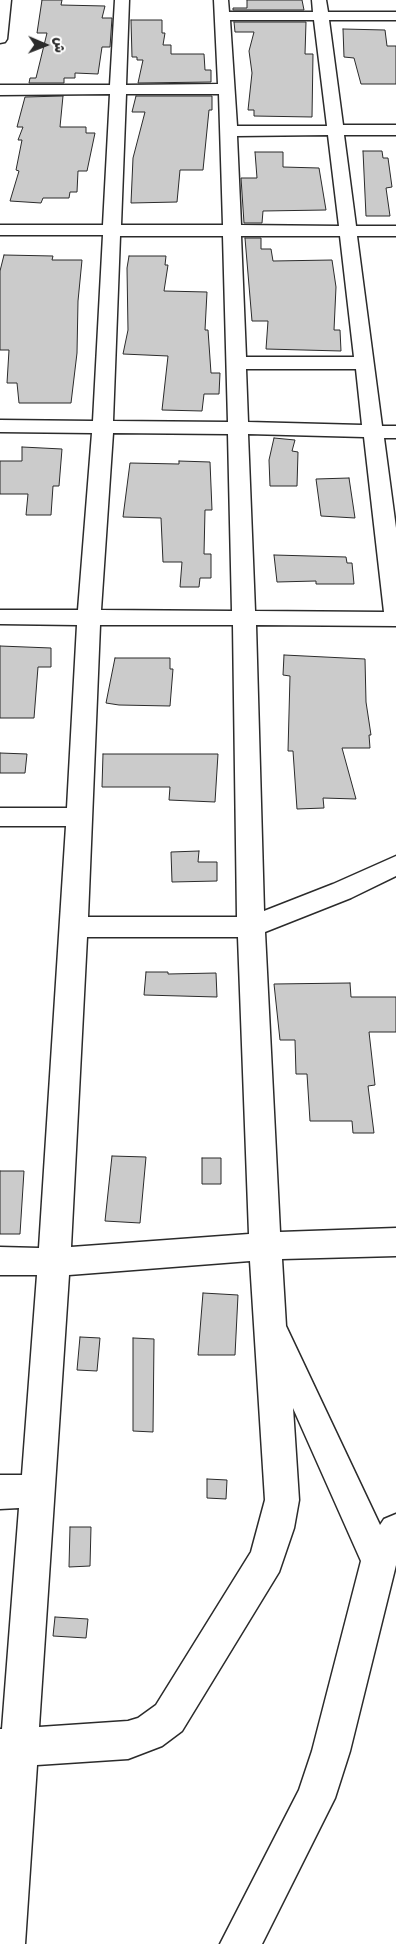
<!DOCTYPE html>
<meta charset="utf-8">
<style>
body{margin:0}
#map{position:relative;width:396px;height:1944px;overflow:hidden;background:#fff;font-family:Delius,"Playpen Sans Arabic",sans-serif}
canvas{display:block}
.north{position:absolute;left:20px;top:20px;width:50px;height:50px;-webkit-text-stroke:4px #fff;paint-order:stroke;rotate:91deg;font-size:14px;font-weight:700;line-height:20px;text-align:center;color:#2b2b2b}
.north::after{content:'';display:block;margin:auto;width:18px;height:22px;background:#2b2b2b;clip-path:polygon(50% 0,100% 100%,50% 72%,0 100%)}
</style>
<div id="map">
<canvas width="396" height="1944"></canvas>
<div class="north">ش</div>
</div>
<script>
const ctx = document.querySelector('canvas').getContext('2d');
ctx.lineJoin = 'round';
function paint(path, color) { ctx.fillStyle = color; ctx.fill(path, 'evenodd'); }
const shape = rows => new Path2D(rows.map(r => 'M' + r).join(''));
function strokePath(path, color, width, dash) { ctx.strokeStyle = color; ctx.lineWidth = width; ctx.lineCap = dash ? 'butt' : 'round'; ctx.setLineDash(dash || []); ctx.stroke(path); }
const building = shape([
 [42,0,62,0,61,5,105,6,102,18,112,18,110,47,102,47,98,74,75,73,75,78,64,78,64,83,29,83,30,78,36,78,47,33,37,33,42,0],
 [247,0,302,0,304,10,233,10,233,8,247,8,247,0],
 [131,20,162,20,162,33,165,33,163,45,171,45,171,54,204,54,205,70,211,70,211,82,138,83,143,60,137,60,137,57,132,57,131,20],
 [234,22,306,22,305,54,313,54,312,117,254,116,254,110,248,110,252,73,249,51,254,32,235,32,234,22],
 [343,29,385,30,387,46,396,46,396,84,361,84,354,58,344,57,343,29],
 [63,96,60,127,86,127,86,133,95,133,87,171,78,171,77,192,70,192,69,198,43,198,41,203,10,201,19,171,16,170,22,140,18,140,23,127,17,127,25,97,63,96],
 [136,96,212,96,212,110,209,110,203,170,180,170,177,202,131,203,133,158,145,112,132,112,136,96],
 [363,151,382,151,383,158,388,158,392,187,386,188,390,216,366,216,363,151],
 [255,152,283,152,283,167,319,168,326,210,263,211,262,223,244,223,241,178,257,178,255,152],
 [245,238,261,238,261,249,271,249,273,261,332,260,336,287,334,330,340,330,341,351,266,349,268,321,252,321,245,238],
 [4,255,53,256,52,260,82,260,78,301,77,353,71,403,19,403,17,383,7,383,9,350,0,350,0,271,4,255],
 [129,256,166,256,165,265,168,265,164,291,207,292,205,330,208,330,211,373,220,373,219,394,204,394,202,411,162,410,168,356,123,354,128,330,127,268,129,256],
 [274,438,295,440,292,451,298,452,297,486,270,486,269,460,274,438],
 [22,447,62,449,59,486,53,486,51,515,26,515,28,494,0,494,0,461,22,461,22,447],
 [179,461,210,462,212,510,205,510,204,554,211,554,211,578,200,578,199,587,180,587,182,562,163,562,161,518,123,517,130,463,179,464,179,461],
 [349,478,355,518,321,516,316,479,349,478],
 [274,555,346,557,347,563,352,563,354,584,316,584,316,581,277,582,274,555],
 [0,646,51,648,51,667,38,667,34,718,0,718,0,646],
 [284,655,365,659,366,702,371,735,369,735,370,748,342,748,356,799,323,798,324,808,297,809,293,751,288,751,290,676,283,675,284,655],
 [115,658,170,658,170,669,173,669,170,706,119,705,106,703,115,658],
 [0,753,27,754,25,773,0,773,0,753],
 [103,754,218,754,215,802,169,800,170,787,102,787,103,754],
 [199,851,198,862,217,862,217,881,172,882,171,852,199,851],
 [146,972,168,972,168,974,216,973,217,997,144,995,146,972],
 [350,983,351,997,396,997,396,1032,369,1032,375,1085,368,1086,374,1133,353,1133,352,1121,310,1121,307,1074,296,1074,295,1040,280,1040,274,984,350,983],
 [112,1156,146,1157,140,1223,105,1221,112,1156],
 [202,1158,221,1158,221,1184,202,1184,202,1158],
 [0,1171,24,1171,20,1234,0,1234,0,1171],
 [203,1293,238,1295,235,1355,198,1355,203,1293],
 [80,1337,100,1338,97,1371,77,1370,80,1337],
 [133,1338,154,1339,153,1432,133,1431,133,1338],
 [207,1479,227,1480,226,1499,207,1498,207,1479],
 [70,1527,91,1527,90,1566,69,1567,70,1527],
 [55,1617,88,1619,86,1638,53,1636,55,1617]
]);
paint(building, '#cbcbcb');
strokePath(building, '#2b2b2b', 1);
const minor = shape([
 [0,0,11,0,7,39,5,42,0,43,0,0],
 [115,0,129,0,126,85,218,84,214,0,228,0,229,12,313,12,312,0,326,0,328,12,396,12,396,20,329,20,343,125,396,125,396,135,344,135,356,226,396,226,396,236,357,236,382,426,396,426,396,438,384,438,396,528,396,626,256,625,264,911,333,884,396,856,396,876,351,898,265,932,280,1232,396,1228,396,1256,282,1259,286,1326,380,1525,384,1519,396,1514,396,1565,350,1751,335,1798,262,1944,220,1944,299,1790,312,1751,361,1561,293,1408,299,1500,294,1528,279,1572,182,1731,162,1746,128,1759,37,1765,25,1944,0,1944,0,1729,2,1729,19,1508,0,1509,0,1475,22,1475,37,1275,0,1275,0,1247,39,1248,66,826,0,826,0,808,67,808,77,625,0,624,0,610,78,610,92,433,0,432,0,420,93,421,103,235,0,235,0,225,103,225,110,94,0,95,0,85,110,85,115,0],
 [230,20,314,20,327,126,237,126,230,20],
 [126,94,219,94,223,225,121,225,126,94],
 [328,135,339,226,241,225,237,136,328,135],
 [120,236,223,236,228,422,113,421,120,236],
 [241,236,340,236,354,357,246,357,241,236],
 [246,369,356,369,362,425,248,422,246,369],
 [113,433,228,434,232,611,101,610,113,433],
 [248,434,364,437,384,612,255,611,248,434],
 [100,625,233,625,237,917,88,917,100,625],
 [87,937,238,937,249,1234,71,1247,87,937],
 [250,1261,265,1500,251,1552,156,1705,138,1718,128,1721,39,1727,69,1275,250,1261]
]);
strokePath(minor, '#2b2b2b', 3);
paint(minor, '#fff');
</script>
